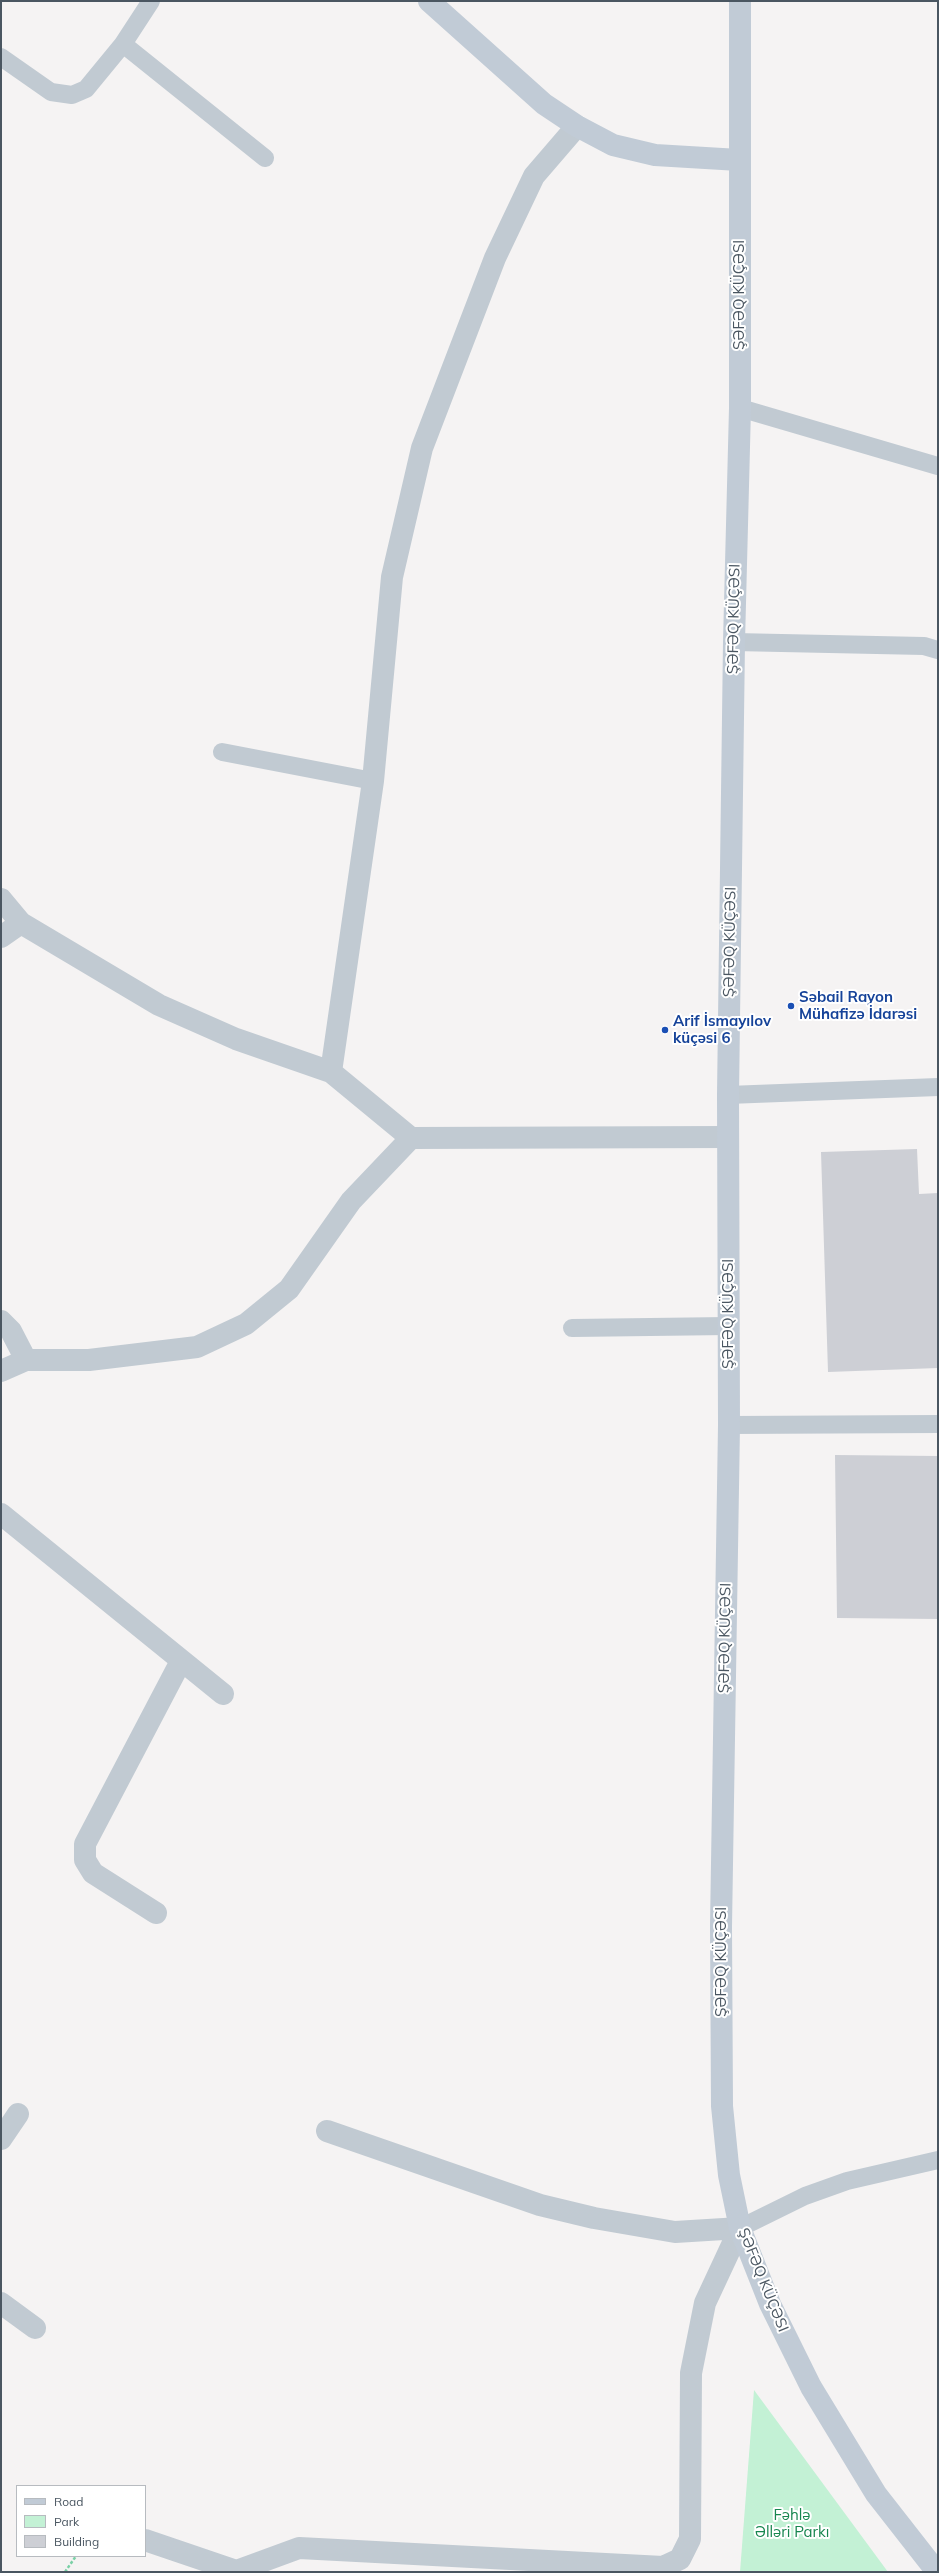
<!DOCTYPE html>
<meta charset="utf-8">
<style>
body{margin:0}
#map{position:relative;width:939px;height:2573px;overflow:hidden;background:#f5f3f3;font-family:Mulish,sans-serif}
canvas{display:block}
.frame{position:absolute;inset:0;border:2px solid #4a5661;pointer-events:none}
.legend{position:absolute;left:16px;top:2485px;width:130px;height:72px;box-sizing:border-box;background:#fff;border:1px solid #b7bbc0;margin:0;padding:5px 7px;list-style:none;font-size:12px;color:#4a5661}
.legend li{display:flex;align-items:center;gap:8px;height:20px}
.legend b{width:20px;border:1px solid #b7bbc0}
</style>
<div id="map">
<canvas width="939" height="2573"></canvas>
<div class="frame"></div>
<ul class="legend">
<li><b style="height:5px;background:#c1cbd6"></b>Road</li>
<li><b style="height:11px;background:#c3f1d5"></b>Park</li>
<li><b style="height:11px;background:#cdcfd5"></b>Building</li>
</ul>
</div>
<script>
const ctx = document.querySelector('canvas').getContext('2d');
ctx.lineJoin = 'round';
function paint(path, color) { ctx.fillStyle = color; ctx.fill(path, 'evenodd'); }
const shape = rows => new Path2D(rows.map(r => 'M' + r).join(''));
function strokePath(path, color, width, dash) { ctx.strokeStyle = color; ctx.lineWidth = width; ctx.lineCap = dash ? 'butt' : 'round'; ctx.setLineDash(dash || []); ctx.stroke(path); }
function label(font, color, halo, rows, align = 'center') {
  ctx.font = font + ' Mulish,sans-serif'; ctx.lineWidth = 4; ctx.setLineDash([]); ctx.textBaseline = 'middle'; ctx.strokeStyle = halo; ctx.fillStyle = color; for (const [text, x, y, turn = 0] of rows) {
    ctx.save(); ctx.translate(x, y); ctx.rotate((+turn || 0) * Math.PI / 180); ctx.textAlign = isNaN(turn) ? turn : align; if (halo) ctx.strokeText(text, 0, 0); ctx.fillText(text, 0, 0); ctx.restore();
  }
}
paint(shape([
 [754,2390,888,2572,740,2572]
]), '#c3f1d5');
paint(shape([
 [917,1149,919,1194,938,1193,938,1368,828,1372,821,1152],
 [835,1455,938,1456,938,1619,837,1618]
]), '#cdcfd5');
strokePath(shape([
 [65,2572,76,2556]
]), '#7ad0a6', 2.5, [3, 2]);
strokePath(shape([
 [123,44,265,158],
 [1,57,51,92,72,95,86,89,123,44,151,1],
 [740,408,938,466],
 [734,642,924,646,938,650],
 [222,752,373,781],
 [728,1095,938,1087],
 [572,1328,728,1326],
 [729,1425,938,1424],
 [740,2228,805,2196,847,2181,938,2160]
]), '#c1cad2', 18);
strokePath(shape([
 [1,899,21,923,159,1005,236,1039,331,1072,411,1138],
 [1,937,21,923],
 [331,1072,373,781,392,577,422,448,495,258,534,176,577,126],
 [1,1321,11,1331,26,1360],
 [1,1371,26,1360,89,1360,197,1347,246,1324,289,1289,351,1201,411,1138,728,1137],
 [1,1514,223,1694],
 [156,1913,93,1873,85,1860,85,1844,181,1661],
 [1,2139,18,2114],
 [1,2303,35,2328],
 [145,2540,239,2572],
 [239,2570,299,2548,663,2567,680,2559,690,2539,691,2373,705,2303,740,2228,675,2232,594,2218,540,2205,327,2131]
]), '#c1cad2', 22);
strokePath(shape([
 [429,1,544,104,577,126,613,145,655,155,739,160],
 [740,1,740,408,734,642,728,1095,729,1425,721,1926,722,2106,729,2175,740,2228,770,2304,811,2387,876,2494,937,2572]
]), '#c1cbd6', 22);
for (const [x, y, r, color] of [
 [791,1006,4,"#1a4fb4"],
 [665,1030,4,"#1a4fb4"]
]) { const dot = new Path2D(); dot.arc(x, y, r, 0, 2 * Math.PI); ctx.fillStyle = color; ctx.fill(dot); strokePath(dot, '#fff', 1.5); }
label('15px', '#4a5661', '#fff', [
 ["ŞƏFƏQ KÜÇƏSI",739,295,-90],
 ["ŞƏFƏQ KÜÇƏSI",734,619,-89],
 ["ŞƏFƏQ KÜÇƏSI",730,942,-89],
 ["ŞƏFƏQ KÜÇƏSI",728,1314,-90],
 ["ŞƏFƏQ KÜÇƏSI",725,1638,-89],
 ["ŞƏFƏQ KÜÇƏSI",721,1962,-90],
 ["ŞƏFƏQ KÜÇƏSI",763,2280,68]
]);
label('bold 15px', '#164399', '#fff', [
 ["Səbail Rayon",799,997],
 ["Mühafizə İdarəsi",799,1014],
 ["Arif İsmayılov",673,1021],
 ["küçəsi 6",673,1038]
], 'left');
label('15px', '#17864f', '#fff', [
 ["Fəhlə",792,2515],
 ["Əlləri Parkı",792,2532]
]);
</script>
